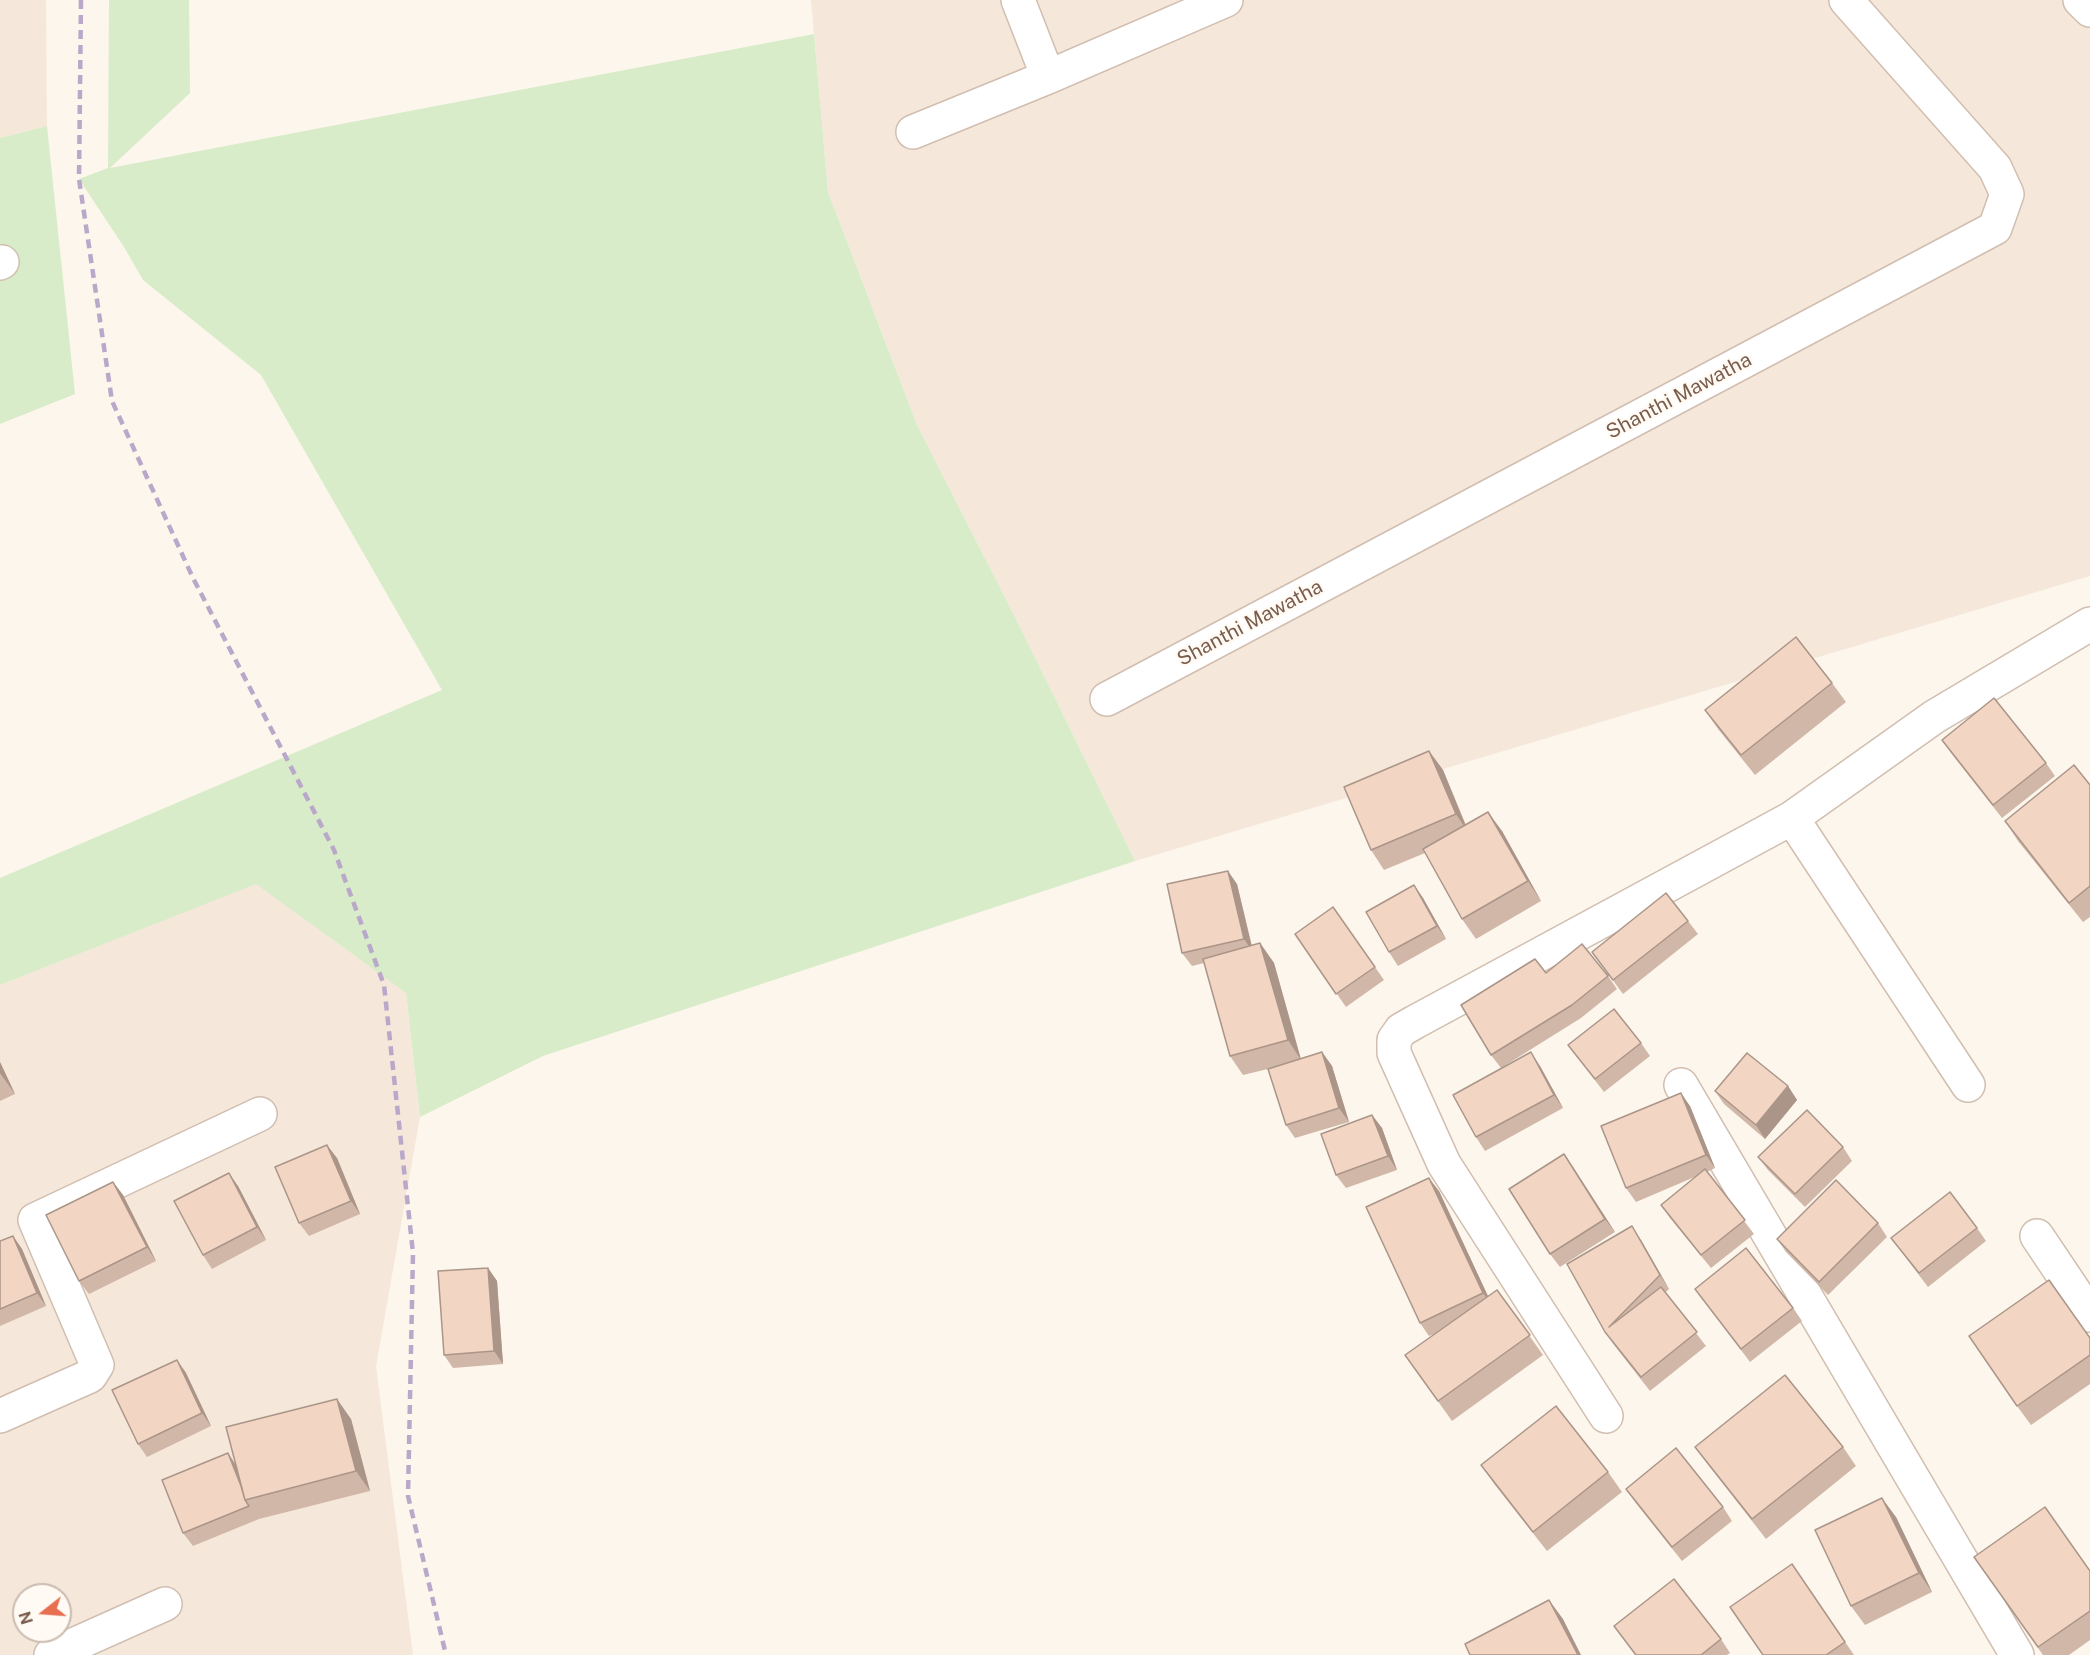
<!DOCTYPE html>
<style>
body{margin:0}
#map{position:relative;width:2090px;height:1655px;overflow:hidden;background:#fdf6ec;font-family:"Public Sans",sans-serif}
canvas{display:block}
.north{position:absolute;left:12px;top:1583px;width:60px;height:60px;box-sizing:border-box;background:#fffaf3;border:2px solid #cabbb1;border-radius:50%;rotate:253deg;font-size:16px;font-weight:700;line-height:24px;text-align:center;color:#7a5c4d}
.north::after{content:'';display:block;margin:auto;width:21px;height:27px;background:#e76f51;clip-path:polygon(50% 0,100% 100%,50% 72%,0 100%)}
</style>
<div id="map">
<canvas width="2090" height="1655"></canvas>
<div class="north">N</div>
</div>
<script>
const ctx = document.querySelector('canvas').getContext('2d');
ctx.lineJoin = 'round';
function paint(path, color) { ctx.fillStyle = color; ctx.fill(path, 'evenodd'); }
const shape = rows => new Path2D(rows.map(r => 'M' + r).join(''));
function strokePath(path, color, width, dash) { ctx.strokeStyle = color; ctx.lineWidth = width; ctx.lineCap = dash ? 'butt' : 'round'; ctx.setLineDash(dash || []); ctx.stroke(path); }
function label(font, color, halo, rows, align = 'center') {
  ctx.font = font + ' "Public Sans",sans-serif'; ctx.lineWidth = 4.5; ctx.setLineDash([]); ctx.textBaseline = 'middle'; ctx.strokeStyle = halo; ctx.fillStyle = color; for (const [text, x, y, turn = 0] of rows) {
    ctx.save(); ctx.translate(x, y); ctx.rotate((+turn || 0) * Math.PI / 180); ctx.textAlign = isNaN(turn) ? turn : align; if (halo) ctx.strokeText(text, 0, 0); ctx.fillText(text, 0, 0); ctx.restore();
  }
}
paint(shape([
 [0,0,46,0,47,126,0,138],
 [811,0,2090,0,2090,576,1135,861,1018,623,917,425,828,192],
 [256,883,406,993,420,1117,376,1366,413,1655,0,1655,0,985],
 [24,1595,60,1595,60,1631,24,1631]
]), '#f5e8da');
paint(shape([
 [109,0,189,0,190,93,110,168,814,34,828,192,917,425,1018,623,1135,861,543,1056,420,1117,406,993,256,884,0,985,0,878,442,690,261,375,143,280,124,247,79,179,108,168],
 [47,126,75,394,0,424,0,138]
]), '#d8ecc9');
const minor = shape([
 [1018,0,1048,77],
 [2080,0,2090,10],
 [913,132,1048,77,1226,0],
 [0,263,2,262],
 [1107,699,1995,228,2007,194,1995,168,1846,0],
 [1792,818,1968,1085],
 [1681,1085,2017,1655],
 [2037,1236,2090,1315],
 [0,1416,90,1376,97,1365,35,1220,260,1114],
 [1606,1416,1444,1164,1394,1053,1394,1040,1401,1030,1415,1022,1792,818,1934,717,2090,624],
 [51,1655,165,1604]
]);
strokePath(minor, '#d1beb0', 36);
strokePath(minor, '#fff', 33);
strokePath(shape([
 [81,0,79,179,112,401,193,578,334,850,384,985,413,1253,408,1496,446,1655]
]), '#b9a8c9', 4.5, [9, 6]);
paint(shape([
 [1832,683,1846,702,1755,775,1718,729,1705,710],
 [1942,740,2046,763,2055,776,2002,818,1951,753],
 [1429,751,1443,770,1466,825,1502,831,1541,901,1476,939,1462,919,1425,853,1384,870,1371,850],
 [2090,785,2090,917,2083,922,2018,841,2005,821],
 [1237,884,1252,946,1260,943,1274,963,1301,1059,1322,1052,1332,1066,1349,1122,1295,1138,1286,1125,1272,1068,1243,1075,1230,1056,1204,963,1192,966,1182,953],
 [1414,885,1423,898,1446,939,1398,966,1389,952],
 [1333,907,1384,980,1346,1007,1295,934],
 [1688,921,1698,934,1623,994,1592,952],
 [1546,973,1608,976,1617,989,1581,1018,1501,1068,1491,1055],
 [1641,1043,1650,1056,1604,1092,1568,1045],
 [0,1062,15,1094,0,1101],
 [1540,1066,1563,1108,1485,1151,1476,1137],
 [1788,1086,1797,1100,1765,1139,1724,1104,1715,1091],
 [1690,1106,1715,1168,1707,1172,1754,1234,1711,1268,1670,1218,1661,1205,1697,1176,1636,1202,1626,1188],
 [1372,1115,1382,1128,1397,1170,1346,1188,1336,1175],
 [1843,1147,1852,1161,1805,1207,1768,1170,1758,1157],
 [1564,1154,1615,1232,1560,1267,1550,1254],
 [337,1158,360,1214,309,1236,299,1223],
 [113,1182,123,1195,156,1261,89,1294,79,1281],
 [238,1186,266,1240,212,1269,203,1255],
 [1439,1191,1488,1296,1497,1290,1543,1355,1452,1421,1405,1355,1437,1333,1429,1336,1420,1323],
 [1878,1223,1887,1237,1828,1295,1786,1252,1777,1239],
 [1977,1228,1986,1241,1928,1287,1891,1238],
 [13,1236,22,1249,46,1306,0,1326,0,1241],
 [1641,1240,1669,1289,1665,1293,1706,1346,1650,1391,1614,1345,1605,1332],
 [488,1268,497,1281,503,1364,453,1368,444,1355],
 [1695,1289,1793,1308,1802,1321,1750,1362],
 [2090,1338,2090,1384,2031,1425,2017,1406],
 [177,1360,186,1373,211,1426,147,1457,138,1444],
 [351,1419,370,1491,259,1519,193,1546,183,1533,228,1453,235,1464],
 [1695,1447,1843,1447,1856,1466,1766,1539,1709,1466],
 [1481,1465,1608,1472,1622,1492,1547,1551,1495,1485],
 [1626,1489,1723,1507,1732,1521,1682,1561,1635,1502],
 [1896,1517,1932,1592,1865,1625,1851,1606],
 [1974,1557,2090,1571,2090,1640,2069,1655,2043,1655],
 [1792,1564,1854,1655,1763,1655],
 [1614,1626,1721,1639,1730,1653,1727,1655,1635,1655]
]), '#d1b7a8');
paint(shape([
 [1429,751,1443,770,1469,834,1456,814],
 [1488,812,1502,831,1541,901,1528,881],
 [1228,871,1237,884,1253,952,1244,939],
 [1414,885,1423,898,1446,939,1437,926],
 [1260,943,1274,963,1301,1060,1288,1040],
 [1322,1052,1332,1066,1349,1122,1339,1108],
 [1531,1052,1540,1066,1563,1108,1554,1095],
 [0,1062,15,1094,0,1073],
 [1788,1086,1797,1100,1765,1139,1756,1125],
 [1681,1093,1690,1106,1715,1168,1706,1155],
 [1372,1115,1382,1128,1397,1170,1388,1156],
 [327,1145,337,1158,360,1214,351,1201],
 [1564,1154,1573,1167,1615,1232,1605,1219],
 [229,1173,238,1186,266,1240,257,1227],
 [1429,1178,1439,1191,1493,1307,1483,1293],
 [113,1182,123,1195,156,1261,147,1247],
 [1632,1226,1641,1240,1669,1289,1660,1275],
 [13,1236,22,1249,46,1306,37,1293],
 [488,1268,497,1281,503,1364,494,1351],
 [177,1360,186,1373,211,1426,202,1413],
 [337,1399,351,1419,370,1491,356,1471],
 [228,1453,237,1467,247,1499],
 [1882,1498,1896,1517,1932,1592,1919,1573],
 [1549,1600,1563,1619,1581,1655,1578,1655]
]), '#aa9588');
const building = shape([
 [1796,637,1832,683,1741,755,1705,710,1796,637],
 [1994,698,2046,763,1993,805,1942,740,1994,698],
 [1429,751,1456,814,1371,850,1344,787,1429,751],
 [2074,765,2090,785,2090,886,2069,903,2005,821,2074,765],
 [1488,812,1528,881,1462,919,1423,849,1488,812],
 [1228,871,1244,939,1182,953,1167,884,1228,871],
 [1414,885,1437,926,1389,952,1366,912,1414,885],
 [1666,893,1688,921,1613,980,1592,952,1666,893],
 [1333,907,1375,967,1336,994,1295,934,1333,907],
 [1260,943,1288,1040,1230,1056,1203,959,1260,943],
 [1582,944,1608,976,1572,1005,1491,1055,1461,1005,1535,959,1546,973,1582,944],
 [1614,1009,1641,1043,1595,1079,1568,1045,1614,1009],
 [1322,1052,1339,1108,1286,1125,1268,1069,1322,1052],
 [1531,1052,1554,1095,1476,1137,1453,1095,1531,1052],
 [1747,1053,1788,1086,1756,1125,1715,1091,1747,1053],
 [1681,1093,1706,1155,1626,1188,1601,1126,1681,1093],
 [1807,1110,1843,1147,1795,1194,1758,1157,1807,1110],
 [1372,1115,1388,1156,1336,1175,1321,1134,1372,1115],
 [327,1145,351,1201,299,1223,275,1167,327,1145],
 [1564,1154,1605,1219,1550,1254,1509,1189,1564,1154],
 [1705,1169,1745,1220,1701,1255,1661,1205,1705,1169],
 [229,1173,257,1227,203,1255,174,1201,229,1173],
 [1429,1178,1483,1293,1420,1323,1366,1207,1429,1178],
 [1836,1180,1878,1223,1819,1282,1777,1239,1836,1180],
 [113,1182,147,1247,79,1281,46,1215,113,1182],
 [1950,1192,1977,1228,1919,1273,1891,1238,1950,1192],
 [1632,1226,1660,1275,1609,1327,1661,1287,1697,1332,1641,1377,1605,1332,1567,1264,1632,1226],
 [13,1236,37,1293,0,1309,0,1241,13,1236],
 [1746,1248,1793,1308,1741,1349,1695,1289,1746,1248],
 [488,1268,494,1351,444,1355,438,1271,488,1268],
 [2049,1280,2090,1338,2090,1355,2017,1406,1969,1336,2049,1280],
 [1497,1290,1530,1335,1438,1401,1405,1355,1497,1290],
 [177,1360,202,1413,138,1444,112,1390,177,1360],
 [1785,1375,1843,1447,1752,1519,1695,1447,1785,1375],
 [337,1399,356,1471,245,1500,226,1427,337,1399],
 [1556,1406,1608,1472,1533,1532,1481,1465,1556,1406],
 [1676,1448,1723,1507,1672,1547,1626,1489,1676,1448],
 [228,1453,241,1486,245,1500,249,1506,183,1533,162,1480,228,1453],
 [1882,1498,1919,1573,1851,1606,1815,1530,1882,1498],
 [2045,1507,2090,1571,2090,1611,2038,1647,1974,1557,2045,1507],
 [1792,1564,1845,1642,1826,1655,1763,1655,1730,1607,1792,1564],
 [1674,1579,1721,1639,1701,1655,1636,1655,1614,1626,1674,1579],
 [1549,1600,1578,1655,1470,1655,1465,1644,1549,1600]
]);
paint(building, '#f3d5c3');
strokePath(building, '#aa9588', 1.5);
label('20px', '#7a5c4d', '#fffaf3', [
 ["Shanthi Mawatha",1679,396,-28],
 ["Shanthi Mawatha",1250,623,-28]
]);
</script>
